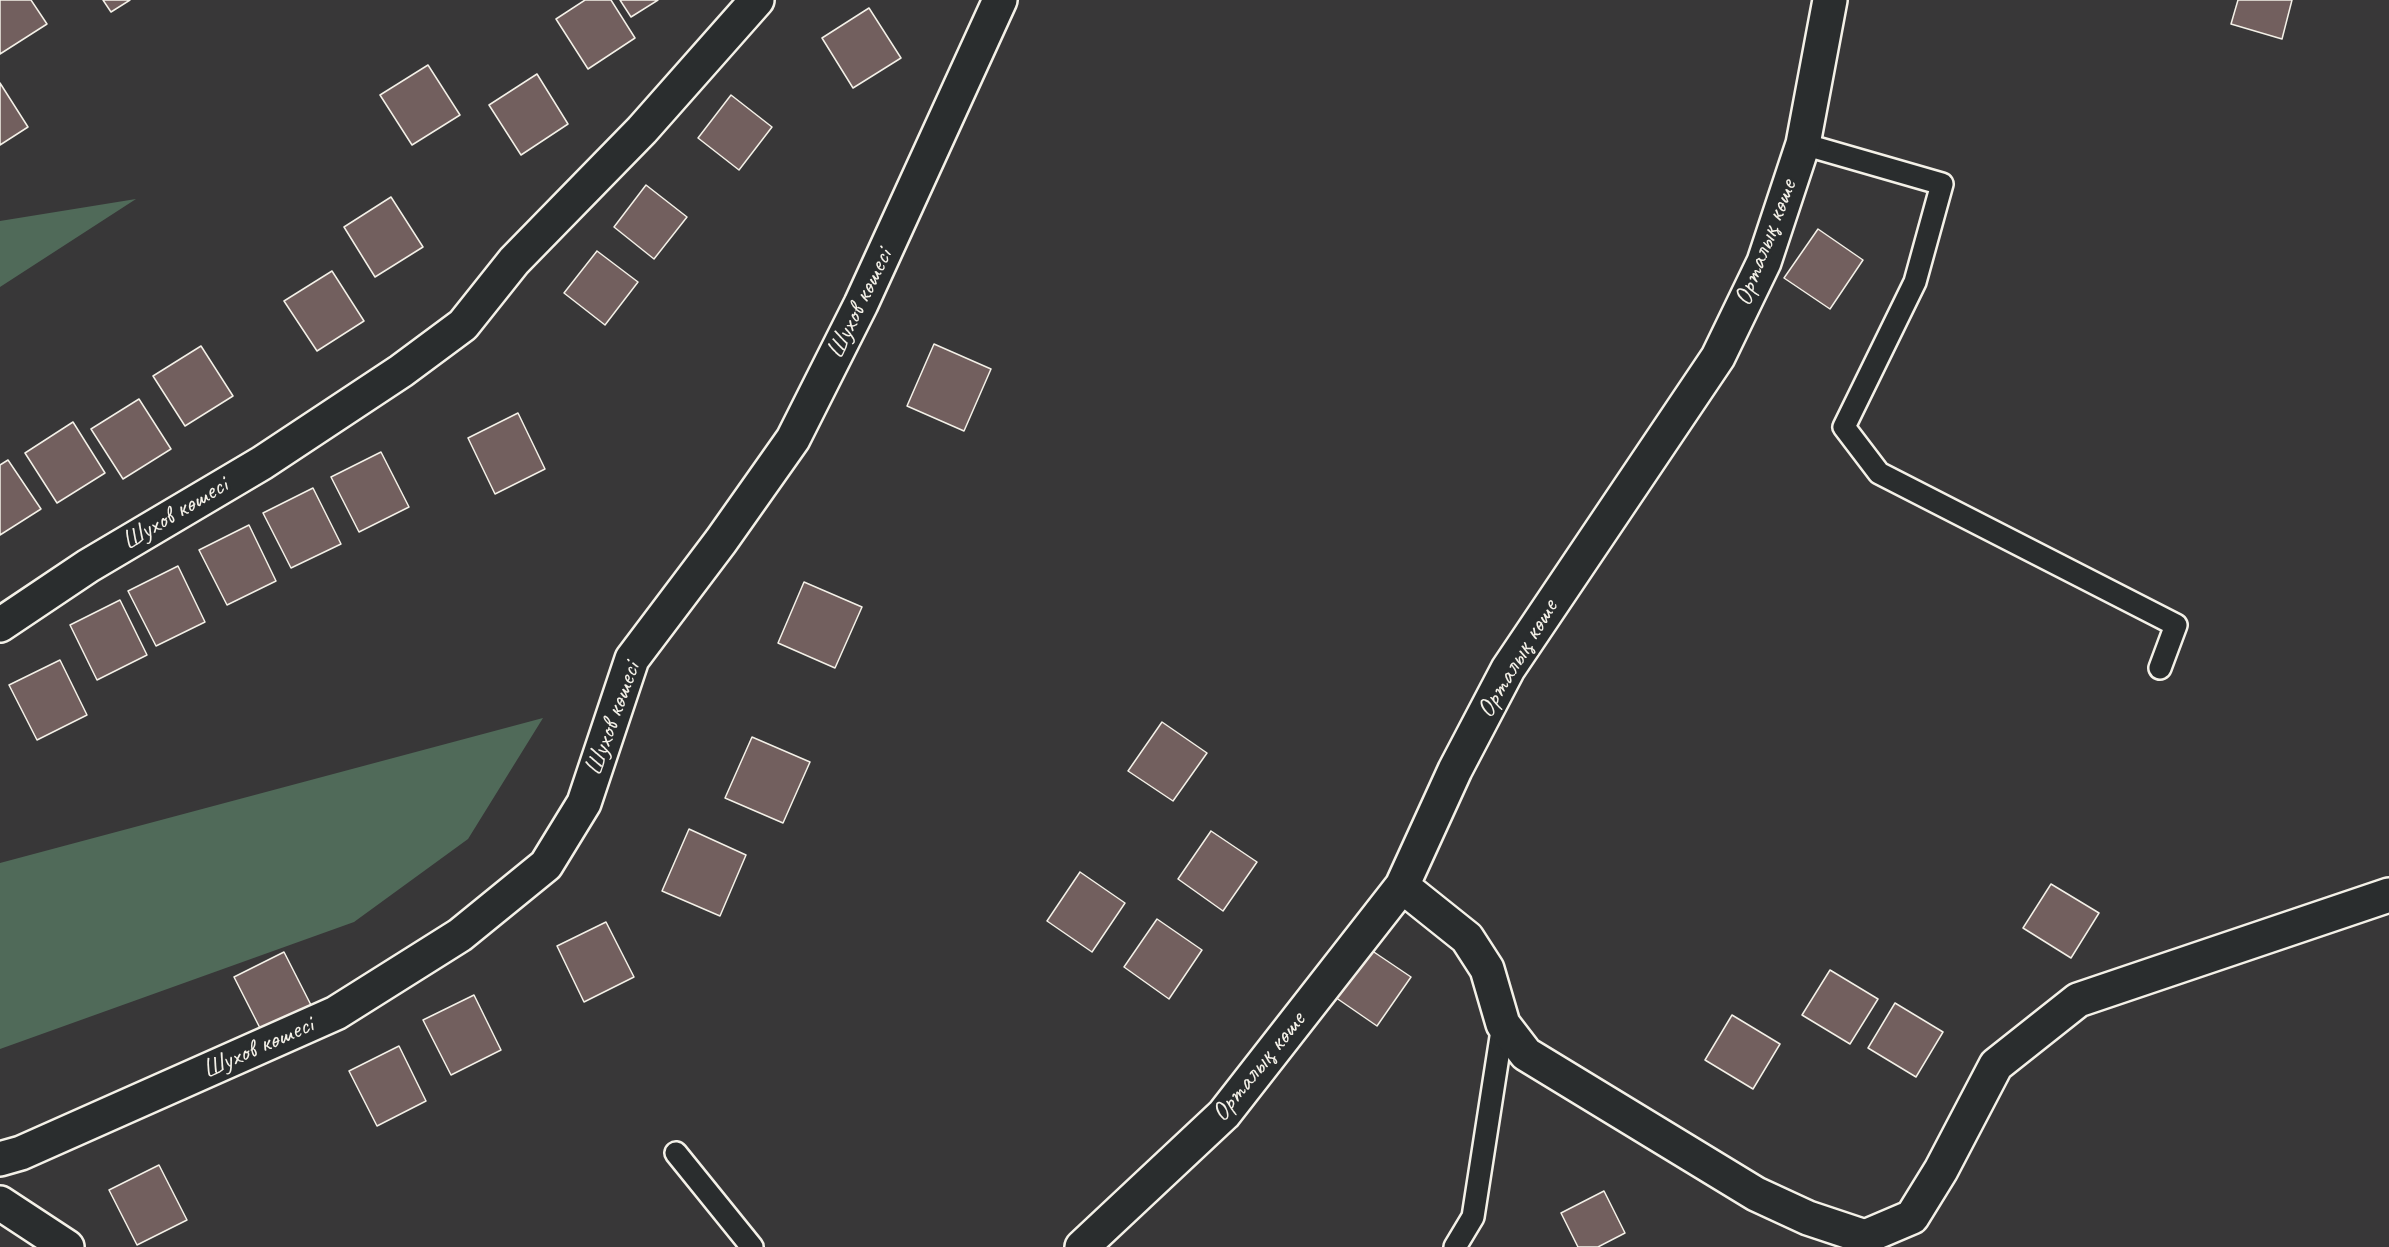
<!DOCTYPE html>
<meta charset="utf-8">
<style>
body{margin:0}
canvas{display:block;background:#383738}
</style>
<canvas width="2389" height="1247"></canvas>
<script>
const ctx = document.querySelector('canvas').getContext('2d');
ctx.lineJoin = 'round';
function paint(path, color) { ctx.fillStyle = color; ctx.fill(path, 'evenodd'); }
const shape = rows => new Path2D(rows.map(r => 'M' + r).join(''));
function strokePath(path, color, width, dash) { ctx.strokeStyle = color; ctx.lineWidth = width; ctx.lineCap = dash ? 'butt' : 'round'; ctx.setLineDash(dash || []); ctx.stroke(path); }
function label(font, color, halo, rows, align = 'center') {
  ctx.font = font + ' Caveat,sans-serif'; ctx.lineWidth = 5; ctx.setLineDash([]); ctx.textBaseline = 'middle'; ctx.strokeStyle = halo; ctx.fillStyle = color; for (const [text, x, y, turn = 0] of rows) {
    ctx.save(); ctx.translate(x, y); ctx.rotate((+turn || 0) * Math.PI / 180); ctx.textAlign = isNaN(turn) ? turn : align; if (halo) ctx.strokeText(text, 0, 0); ctx.fillText(text, 0, 0); ctx.restore();
  }
}
paint(shape([
 [136,199,0,287,0,221],
 [543,718,468,839,354,922,0,1049,0,863]
]), '#506a59');
const building = shape([
 [0,0,31,0,47,24,0,54,0,0],
 [103,0,130,0,111,12,103,0],
 [585,0,611,0,635,38,588,69,556,19,585,0],
 [620,0,658,0,631,17,620,0],
 [2238,0,2292,0,2282,39,2231,24,2238,0],
 [869,8,901,58,853,88,822,38,869,8],
 [428,65,460,115,412,145,380,95,428,65],
 [537,74,568,124,521,155,489,105,537,74],
 [0,83,28,127,0,145,0,83],
 [731,95,772,127,739,170,698,138,731,95],
 [646,185,687,217,654,259,614,227,646,185],
 [391,197,423,247,375,277,344,227,391,197],
 [1818,229,1863,260,1830,309,1784,278,1818,229],
 [597,251,638,282,605,325,564,293,597,251],
 [332,271,364,321,317,351,284,301,332,271],
 [934,344,991,369,964,431,907,406,934,344],
 [201,346,233,396,185,426,153,376,201,346],
 [139,399,171,449,123,479,91,429,139,399],
 [518,413,545,469,495,494,468,438,518,413],
 [73,422,105,473,57,503,25,453,73,422],
 [381,452,409,507,359,532,331,477,381,452],
 [8,460,41,509,0,535,0,465,8,460],
 [313,488,341,544,291,568,263,513,313,488],
 [249,525,276,581,227,605,199,550,249,525],
 [178,566,205,622,156,646,128,591,178,566],
 [804,582,862,607,835,668,778,643,804,582],
 [120,600,147,655,97,680,70,625,120,600],
 [60,660,87,715,37,740,9,685,60,660],
 [1162,722,1207,753,1173,801,1128,771,1162,722],
 [752,737,810,762,783,823,725,798,752,737],
 [689,829,746,855,720,916,662,891,689,829],
 [1211,831,1257,862,1223,911,1178,879,1211,831],
 [1080,872,1125,903,1092,952,1047,921,1080,872],
 [2051,884,2099,913,2071,958,2023,928,2051,884],
 [1157,919,1202,950,1169,999,1124,967,1157,919],
 [606,922,634,977,584,1002,557,946,606,922],
 [1365,946,1411,977,1377,1026,1332,995,1365,946],
 [284,952,312,1007,262,1032,234,977,284,952],
 [1830,970,1878,999,1850,1044,1802,1015,1830,970],
 [474,995,501,1050,451,1075,423,1020,474,995],
 [1895,1003,1943,1032,1916,1077,1868,1048,1895,1003],
 [1732,1015,1780,1044,1753,1089,1705,1060,1732,1015],
 [399,1046,426,1101,377,1126,349,1071,399,1046],
 [159,1165,187,1220,137,1245,109,1190,159,1165],
 [1604,1191,1625,1233,1598,1247,1578,1247,1561,1213,1604,1191]
]);
paint(building, '#725f5e');
strokePath(building, '#f4f1e8', 1.5);
const lane = shape([
 [1803,144,1942,184,1915,282,1844,427,1879,473,2176,625,2160,668],
 [676,1153,752,1247],
 [1455,1247,1473,1217,1503,1024]
]);
const street = shape([
 [0,625,88,566,262,463,401,371,463,325,514,261,642,130,757,0],
 [1402,886,1467,938,1487,969,1503,1024,1526,1054,1756,1194,1808,1218,1865,1237,1912,1217,1941,1170,1996,1065,2078,1000,2389,895],
 [0,1159,21,1153,336,1013,460,935,546,865,584,803,632,659,721,541,793,439,861,304,1000,0],
 [0,1203,67,1247],
 [1082,1247,1224,1114,1402,886,1455,770,1508,669,1718,357,1764,262,1803,144,1830,0]
]);
strokePath(lane, '#f4f1e8', 26);
strokePath(street, '#f4f1e8', 38);
strokePath(lane, '#2a2d2e', 21);
strokePath(street, '#2a2d2e', 33);
label('26px', '#f4f1e8', '#2a2d2e', [
 ["Орталық көше",1766,243,-69],
 ["Шухов көшесі",860,304,-64],
 ["Шухов көшесі",175,514,-31],
 ["Орталық көше",1518,659,-59],
 ["Шухов көшесі",613,719,-70],
 ["Шухов көшесі",258,1048,-24],
 ["Орталық көше",1259,1067,-51]
]);
</script>
